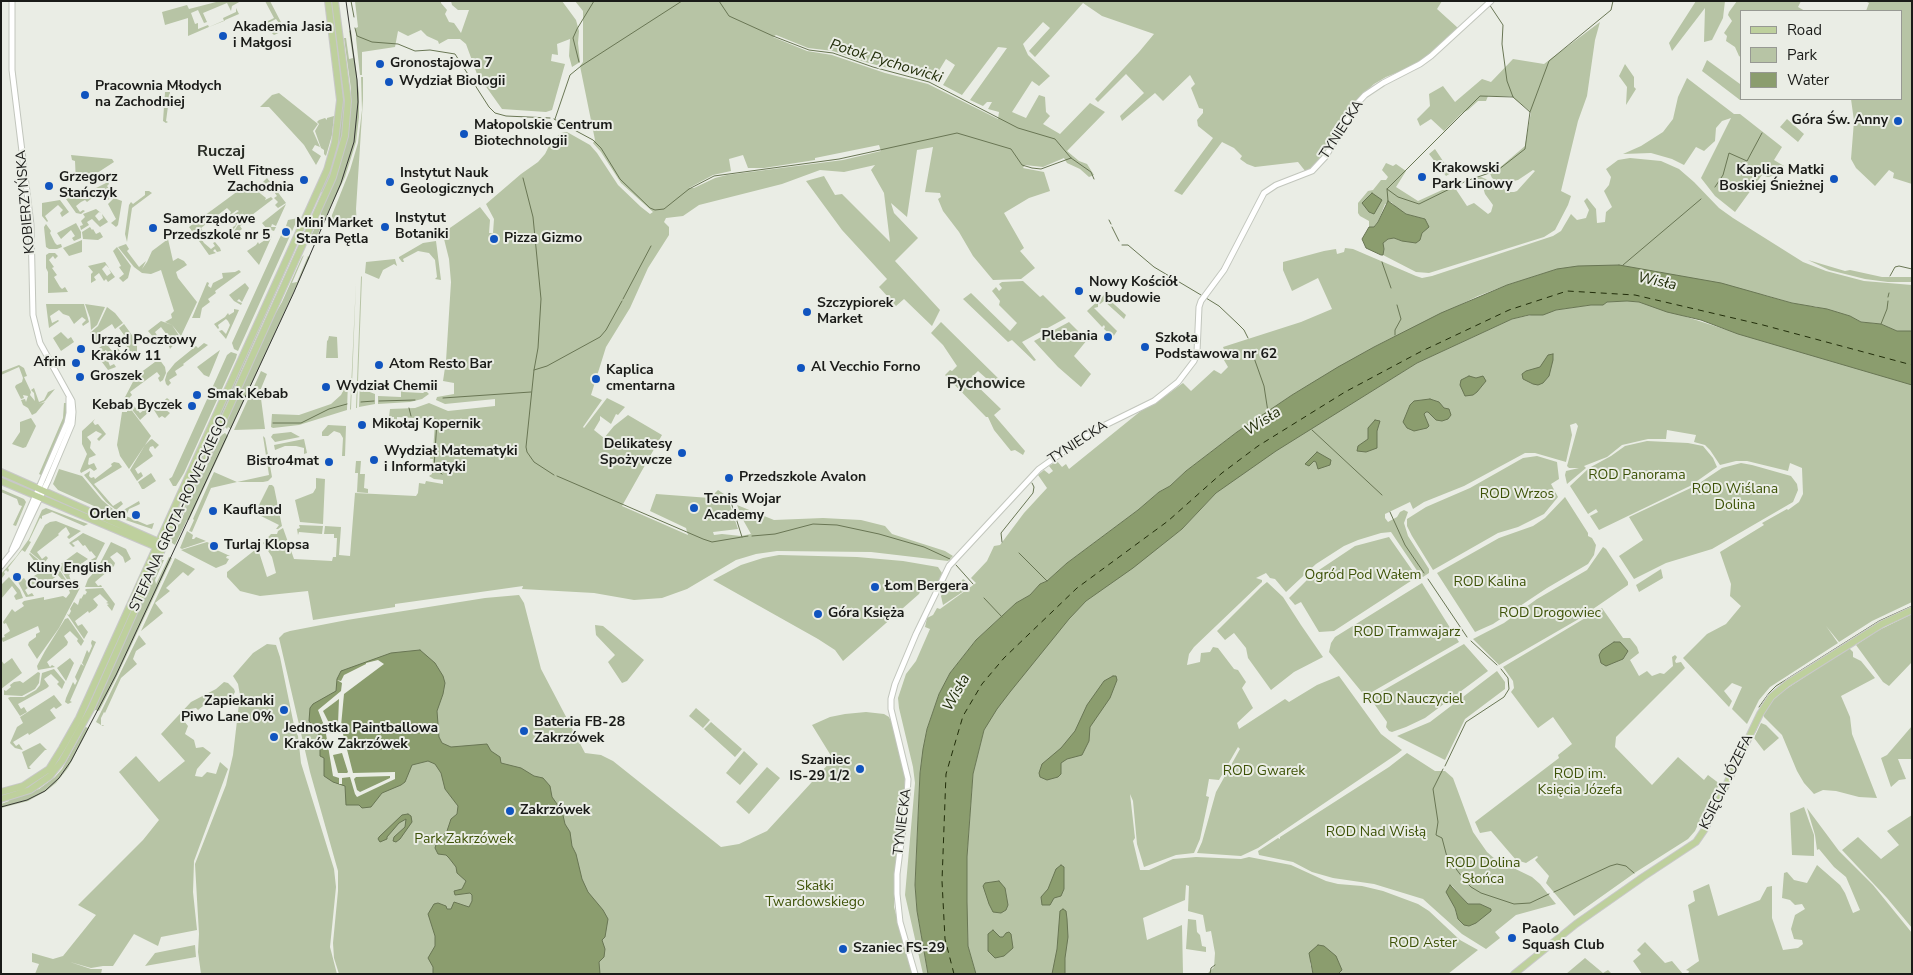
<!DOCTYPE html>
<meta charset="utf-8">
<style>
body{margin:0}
#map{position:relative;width:1913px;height:975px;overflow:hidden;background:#eaede5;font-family:"Nunito Sans",sans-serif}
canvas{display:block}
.frame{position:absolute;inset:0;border:2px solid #1a1b18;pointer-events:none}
.legend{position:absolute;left:1740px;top:10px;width:162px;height:90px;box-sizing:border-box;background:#eaede5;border:1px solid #979993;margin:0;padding:6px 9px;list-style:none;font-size:15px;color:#1a1b18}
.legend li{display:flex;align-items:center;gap:10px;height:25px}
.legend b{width:25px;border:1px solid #979993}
</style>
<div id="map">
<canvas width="1913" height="975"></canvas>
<div class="frame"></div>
<ul class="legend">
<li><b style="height:6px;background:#bed09d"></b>Road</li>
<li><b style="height:14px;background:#b7c4a5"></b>Park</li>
<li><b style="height:14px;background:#8b9d6e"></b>Water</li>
</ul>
</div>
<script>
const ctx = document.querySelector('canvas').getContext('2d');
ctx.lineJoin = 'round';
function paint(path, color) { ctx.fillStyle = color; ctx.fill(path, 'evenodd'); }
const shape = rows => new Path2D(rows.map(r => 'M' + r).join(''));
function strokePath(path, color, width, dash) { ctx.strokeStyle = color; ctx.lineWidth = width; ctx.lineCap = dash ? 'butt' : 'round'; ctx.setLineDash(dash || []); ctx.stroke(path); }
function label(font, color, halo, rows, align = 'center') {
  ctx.font = font + ' "Nunito Sans",sans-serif'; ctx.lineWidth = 4; ctx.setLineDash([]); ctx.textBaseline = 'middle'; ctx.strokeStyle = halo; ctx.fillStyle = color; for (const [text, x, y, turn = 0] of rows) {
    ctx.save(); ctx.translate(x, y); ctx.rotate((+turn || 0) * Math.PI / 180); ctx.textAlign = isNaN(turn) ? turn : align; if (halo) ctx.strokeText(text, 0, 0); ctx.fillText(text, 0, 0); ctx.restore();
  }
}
paint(shape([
 [220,1,241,1,232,6,231,11,227,3,203,13,207,22,204,23,198,10,191,13,195,24,198,23,198,29,208,25,209,27,224,21,223,18,236,12,236,8,239,14,188,36,188,18,165,25,162,12,187,5,189,9],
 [265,1,270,1,284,28,285,30,274,35,271,32,275,32,278,28,276,26,271,28,271,30,269,27,279,23,276,19,268,23,266,22,274,18],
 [355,1,441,1,441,3,447,10,445,14,449,22,454,23,461,33,469,10,458,10,452,5,451,1,562,1,576,20,579,31,578,43,580,62,572,67,569,56,570,39,557,44,558,55,552,54,551,61,565,64,552,110,546,112,502,109,477,74,466,44,460,39,448,39,439,44,438,41,427,36,421,30,408,36,398,31,395,47,362,52,362,75,360,75,356,38,356,28,358,27],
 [575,1,1442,1,1437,9,1458,28,1438,48,1416,65,1386,77,1374,84,1362,95,1348,111,1319,161,1306,172,1298,162,1255,167,1247,164,1240,159,1242,156,1234,148,1222,142,1182,195,1174,191,1213,138,1198,126,1197,120,1203,113,1203,109,1199,108,1191,88,1195,84,1190,75,1163,101,1155,93,1122,121,1120,116,1144,93,1126,74,1098,102,1095,99,1139,52,1154,34,1102,16,1083,3,1035,57,1029,51,1050,28,1043,22,1023,44,1028,55,1050,76,1039,86,1032,81,1012,112,1026,118,1039,95,1045,97,1046,112,1050,116,1043,124,1060,134,1090,103,1105,112,1067,151,1079,161,1087,164,1094,175,1089,177,1080,169,1067,163,1064,158,1043,167,1025,165,1023,168,1044,172,1050,191,1029,198,1004,213,1024,248,1020,251,1035,268,1021,279,993,280,973,256,959,232,943,211,938,199,941,197,940,193,925,192,933,147,917,150,907,217,891,203,894,213,918,238,895,261,940,310,932,326,904,299,896,306,879,287,887,279,842,230,806,181,824,176,835,195,842,194,890,242,884,193,871,170,875,165,844,172,820,170,782,184,699,205,683,216,666,218,664,222,669,227,669,235,648,268,630,308,606,347,591,395,602,400,583,427,584,428,607,398,625,407,618,415,616,414,611,424,600,416,600,420,594,430,604,438,614,426,628,415,662,435,622,506,688,535,686,528,650,511,656,494,710,498,718,490,727,496,738,529,713,532,714,535,722,534,741,536,751,534,742,518,737,505,774,520,823,518,861,520,885,526,892,534,945,551,953,556,948,561,871,552,777,551,756,554,736,560,687,589,662,598,634,600,594,593,522,589,523,586,395,604,395,607,313,620,308,591,260,596,240,591,227,577,227,572,260,546,258,549,267,577,276,573,272,557,263,543,271,534,277,534,278,531,283,528,294,559,332,561,333,557,336,557,337,538,334,538,334,534,324,534,325,526,341,527,339,555,350,556,355,493,416,496,418,493,419,483,425,484,426,481,443,484,443,480,434,479,429,476,432,474,433,459,430,459,430,452,433,452,435,422,432,422,432,419,397,417,397,420,394,420,394,417,389,417,390,409,415,408,429,403,448,411,495,406,495,399,445,404,436,400,437,397,454,394,454,383,443,381,446,361,451,282,449,259,443,235,447,230,480,207,490,220,489,233,493,233,494,219,486,204,521,174,538,162,545,154,551,142,561,133,567,132,590,145,597,153,618,185,641,207,650,214,653,212,621,183,601,152,593,143,595,140,580,66,583,62,583,11],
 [776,35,808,48,833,51,865,62,926,78,929,75,935,77,946,59,955,65,943,85,962,95,998,47,1007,48,970,100,983,106,987,102,992,102,988,109,999,112,998,119,928,84,885,73,832,55,807,51,773,37],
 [879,145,881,151,843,160,727,175,715,178,694,188,689,188,713,175,731,171,729,159,743,155,748,168,764,168,815,160,815,158],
 [1696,1,1725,1,1723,18,1712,40,1704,42,1705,8,1672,51,1669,43],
 [1737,1,1801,1,1798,7,1805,11,1742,11,1742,58,1739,56,1735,47,1726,41,1727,36,1724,33,1732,21,1728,15,1729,12],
 [1865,1,1912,1,1912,184,1893,178,1894,173,1889,170,1875,186,1856,168,1851,159,1854,121,1851,99,1902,99,1902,11,1866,11,1869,3],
 [1600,22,1595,40,1587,96,1578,121,1561,191,1571,196,1568,205,1555,230,1544,237,1429,273,1416,272,1383,255,1384,249,1383,243,1388,239,1394,238,1402,241,1420,240,1425,219,1406,214,1400,211,1391,202,1385,204,1378,222,1374,227,1369,227,1369,221,1360,216,1358,213,1358,203,1368,191,1373,190,1381,180,1386,180,1388,177,1382,170,1386,163,1393,166,1396,164,1406,171,1396,187,1418,201,1453,185,1467,206,1474,203,1488,214,1491,212,1493,205,1485,194,1482,184,1475,178,1481,177,1500,185,1507,192,1514,192,1517,191,1535,171,1533,170,1518,180,1505,183,1500,180,1495,180,1492,178,1488,169,1492,166,1497,170,1525,146,1531,112,1511,96,1488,96,1486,101,1478,101,1468,110,1462,113,1444,131,1431,119,1420,126,1417,119,1430,106,1429,94,1443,86,1455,102,1482,79,1491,82,1513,59,1544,64],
 [351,30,359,93,359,117,356,142,345,177,314,242,310,238,321,215,321,209,341,161,347,137,351,89,344,38,346,38,349,59,353,58,349,31],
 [1707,60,1740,84,1742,82,1740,100,1702,71],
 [1625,64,1634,77,1634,87,1636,89,1626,105,1627,87,1619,76],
 [361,77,363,77,363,99,356,209,357,227,330,220,350,170,358,143,362,110],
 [1687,78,1734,114,1740,114,1782,147,1774,160,1784,166,1776,175,1768,177,1762,175,1735,212,1715,196,1701,178,1731,118,1722,121,1716,128,1715,141,1704,151,1696,147,1684,165,1672,159,1651,153,1623,154,1641,146,1663,132,1673,119,1678,97],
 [341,79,346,103,345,126,336,163,324,191,320,193,338,141,342,111],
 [165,92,170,92,166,121,168,122,166,123,163,121],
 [279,93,318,124,313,131,320,147,315,145,312,150,321,156,316,165,304,145,269,107,260,107,272,95],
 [334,116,332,135,326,156,324,154,324,150,321,148,315,131,319,124,317,122,319,120,325,118,327,120,327,118],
 [1787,119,1804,134,1798,142,1780,127],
 [1435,149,1451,173,1446,176,1429,154],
 [71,155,112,159,114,162,94,175,76,183,75,161,72,160],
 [1630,158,1661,161,1679,169,1694,182,1719,208,1733,218,1803,262,1826,271,1864,281,1912,285,1912,331,1897,331,1881,324,1861,322,1850,316,1814,306,1806,306,1792,303,1765,295,1557,269,1507,285,1478,296,1374,347,1292,395,1237,432,1186,471,1170,486,1159,492,1138,510,1067,563,1047,581,1040,584,1030,595,1016,603,976,640,950,673,939,694,927,729,920,773,915,885,917,911,928,974,923,974,905,895,915,783,913,767,899,708,898,698,906,674,916,661,930,629,925,627,927,618,933,615,937,608,940,609,976,583,971,578,987,561,994,546,1000,545,1024,513,1047,488,1038,475,1044,470,1049,474,1053,471,1049,466,1057,461,1062,467,1066,464,1069,469,1142,410,1157,402,1183,383,1191,391,1214,370,1221,374,1228,367,1221,355,1225,352,1223,347,1301,322,1332,309,1318,278,1292,291,1283,270,1283,262,1324,251,1336,249,1337,254,1344,252,1345,248,1353,249,1416,276,1422,278,1432,276,1553,236,1561,231,1571,214,1577,220,1586,218,1589,210,1584,201,1587,198,1596,209,1597,223,1605,222,1606,212,1612,207,1604,191,1609,185,1611,177,1606,169,1618,160],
 [267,178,286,203,278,208,275,205,278,202,274,198,277,196,272,189,271,190,263,182],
 [108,182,109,184,107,186,110,190,113,190,112,196,108,200,102,193,96,198,95,196,87,202,85,200,81,202,76,206,80,212,83,210,85,211,81,214,76,213,66,199,86,193],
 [246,182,266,198,265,200,271,197,273,199,248,218,248,220,240,226,242,229,234,235,235,239,232,234,238,225,243,211,236,226,231,233,230,229,236,225,230,217,239,211,237,210,229,216,231,212,227,208,201,228,203,231,199,235,204,243,211,249,215,246,213,243,215,242,220,248,221,251,217,252,215,249,213,251,216,253,209,255,189,227,242,188],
 [145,191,149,191,152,193,132,208,127,242,125,234,129,205,131,202,133,204,145,195],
 [114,198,122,201,118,225,116,227,111,223,116,219,108,204],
 [60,200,69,212,62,217,60,213,63,210,58,205,45,216,48,221,47,222,42,216,42,203],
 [286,204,276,226,272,224,271,227,276,227,274,231,266,228,262,223],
 [96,209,101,213,99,212,95,216,99,221,103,218,102,214,108,222,100,227,92,219,87,222,89,225,81,230,80,226,83,225,81,221,85,217,83,214],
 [298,218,238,351,234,349,232,343,282,233,289,235,290,231,285,229,288,220],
 [76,223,81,232,81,238,74,241,72,238,75,236,71,230,61,239,57,233],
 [46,224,51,231,50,233,55,243,57,245,61,244,62,247,57,249,49,249,46,247,44,227],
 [90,227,92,230,93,229,96,234,100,232,103,237,98,240,83,239,82,232],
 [267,235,272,236,259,265,247,251,256,245,258,242,259,244,268,238],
 [168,239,173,261,178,258,184,261,187,265,176,272,178,278,197,302,181,336,172,325,165,322,172,318,171,314,174,311,161,270,151,274,142,273,134,267,118,247,126,244,129,249,127,251,139,267,146,261,142,269,147,262,152,251],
 [82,240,82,252,69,256,63,248],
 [436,241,441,280,435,279,437,277,435,260,429,253,418,251,403,259,404,262,402,262,399,258,399,257,423,243],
 [117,247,131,266,128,278,123,282,119,278,124,274,119,267,121,266,113,251],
 [295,250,204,455,166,533,292,252],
 [49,253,55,253,58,256,55,259,53,256,49,260,54,267,52,268,57,275,54,277,60,287,62,289,65,287,68,292,48,293,48,272,46,268,46,255],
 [304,255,292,283,297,282,308,256,310,257,231,429,228,427,227,429,223,425,263,335,282,302,302,257],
 [395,259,397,266,394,264,383,270,379,279,365,273,366,262],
 [1808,260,1845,271,1850,270,1882,277,1912,277,1912,282,1888,282,1865,279,1829,270],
 [105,262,109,268,106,265,102,269,107,276,111,273,109,269,115,277,108,282,106,279,104,281,99,273,94,277,96,280,91,283,91,274,93,272,88,266],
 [239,270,241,272,215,291,216,293,208,299,210,302,202,308,200,318,192,318,207,282,209,283,208,286,211,288,213,283,223,278,222,273,235,272],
 [362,276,357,408,356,408,361,277],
 [1023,281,1040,297,1043,295,1066,318,1022,342,1036,360,1034,361,1012,340,1008,342,963,299,971,293,1010,331,1017,323,999,305,1000,301,992,291,996,287,999,291,1002,288,999,284,1002,282],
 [356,282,351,409,350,410],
 [245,283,249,288,242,302,239,299,237,301,242,303,241,305,234,301,229,295],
 [1104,295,1126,315,1124,319,1104,301,1100,304,1098,303,1098,307,1094,308,1117,331,1113,337,1104,329,1105,327,1104,325,1102,327,1087,311],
 [1627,301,1640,302,1724,329,1912,383,1912,602,1872,621,1839,642,1826,626,1838,643,1770,687,1759,700,1747,724,1732,709,1742,687,1732,683,1724,691,1732,701,1729,707,1683,658,1707,634,1726,624,1741,606,1730,596,1731,584,1720,552,1764,525,1762,523,1787,509,1788,510,1799,502,1803,494,1802,468,1790,463,1788,471,1747,461,1736,461,1720,465,1710,450,1705,445,1694,442,1696,435,1667,430,1666,439,1648,439,1622,445,1607,457,1584,466,1586,468,1567,484,1565,475,1566,471,1579,468,1569,468,1567,466,1578,426,1576,423,1570,425,1572,435,1566,462,1535,453,1525,453,1464,486,1424,502,1413,509,1410,502,1385,514,1385,518,1388,522,1397,517,1400,512,1404,510,1408,512,1404,523,1408,536,1429,569,1429,573,1423,577,1420,575,1391,532,1381,533,1358,540,1344,546,1316,564,1286,592,1275,579,1270,578,1266,573,1256,578,1262,580,1262,582,1194,647,1189,654,1187,665,1200,662,1201,653,1210,652,1213,647,1218,648,1234,669,1238,670,1246,682,1242,688,1253,708,1237,723,1239,729,1285,699,1289,702,1317,685,1339,676,1381,734,1402,750,1397,754,1258,848,1241,856,1197,853,1202,842,1216,792,1240,749,1238,747,1219,780,1209,779,1206,796,1209,797,1200,839,1194,853,1176,855,1144,867,1137,844,1133,801,1130,794,1135,838,1133,841,1140,870,1149,870,1173,859,1196,857,1241,859,1249,857,1291,865,1326,881,1338,884,1362,886,1383,891,1418,904,1429,911,1460,940,1478,950,1448,974,1338,974,1342,970,1311,956,1310,963,1313,974,1207,974,1214,967,1215,953,1211,931,1206,932,1203,915,1188,911,1189,886,1186,885,1185,900,1143,918,1147,940,1182,925,1183,974,976,974,968,946,966,896,967,857,973,774,984,730,996,699,1083,603,1182,529,1216,493,1231,481,1273,452,1417,363,1512,319,1556,310,1591,305,1602,305,1607,302],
 [46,304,84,304,89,322,83,326,82,324,86,320,82,317,74,324,69,316,63,314,59,310,50,316,52,323,58,320,59,321,49,328],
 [85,304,105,307,97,325,91,330,90,318],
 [107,307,115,313,123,323,115,329,112,324,97,334,101,339,104,337,106,339,100,345,90,333,98,326],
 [234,309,239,310,226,339,219,331,222,330,226,334,230,325,228,321,226,319,218,325,219,328,218,329,214,324,225,317,228,313,229,315,234,312],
 [161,321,172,325,180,337,170,349,169,346,173,343,161,327,155,332,158,337,155,339,148,331],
 [941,322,1002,382,996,387,978,371,970,379,1001,409,994,415,1025,451,1023,455,1015,450,1011,451,994,430,988,417,986,417,945,375,950,370,952,371,957,366,943,345,931,333],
 [1069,322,1087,340,1074,356,1091,374,1081,387,1058,367,1034,341],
 [124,324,134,338,137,344,137,354,132,362,126,355,130,351,125,344,127,343,122,336,124,335,119,328],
 [61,332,68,339,71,337,74,342,61,351,53,338],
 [329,336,337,337,338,358,326,358,327,341,328,340],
 [110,340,116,345,113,343,108,346,113,352,117,350,117,347,122,354,115,360,113,357,111,358,106,350,101,354,106,361,108,361,110,366,114,364,116,367,108,370,102,362,104,359,100,359,98,354,99,348],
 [204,343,208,345,183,364,184,365,175,371,177,375,169,380,171,383,168,386,166,384,165,380,167,373,175,363,196,346,198,348],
 [220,350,209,377,204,375,197,367],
 [231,352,237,354,236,358,184,473,176,486,173,486,169,479,172,477,227,355],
 [159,359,165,367,166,373,163,380,160,382,158,378,160,376,157,372,130,392,132,395,128,399,140,413,144,410,143,407,146,405,151,410,140,420,124,399,136,376],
 [19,365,24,368,27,376,24,377,31,392,30,395,35,401,34,393,31,390,34,388,39,402,44,400,48,392,55,389,45,401,39,404,45,402,36,413,32,415,28,408,23,405,21,400,25,399,26,402,28,396,23,395,24,398,21,399,15,387,16,385,22,382,23,378,19,367,1,375,1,372],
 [261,371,267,374,260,391,265,429,234,430],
 [348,381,347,410,299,425,273,428,271,427,272,414,299,415,331,404,341,395],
 [360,381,364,382,367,391,375,394,375,404,359,407],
 [401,389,403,389,403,392,423,393,426,391,429,394,422,399,410,402,378,404,378,396,401,397],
 [167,398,172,402,169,404,166,401,162,407,170,413,165,418,162,416,159,418,154,410],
 [124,400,151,436,129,469,120,456,117,445,122,412,127,412,127,408,123,408],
 [64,403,68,403,68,415,43,476,39,474,63,418],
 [31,418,36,426,26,447,23,448,12,444,20,432,20,422],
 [95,419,93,422,95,425,98,424,106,434,99,441,97,439,102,434,96,431,87,437,91,442,90,448,96,455,89,458,88,464,89,465,94,463,97,469,94,471,90,468,81,473,80,471,87,454,82,444,82,431],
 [328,425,346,426,345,456,342,456,343,438,340,433,334,431,328,436,322,436,322,432],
 [291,432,300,437,275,442,271,437,273,434],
 [225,433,228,436,189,520,187,520,175,545,172,543,171,539,184,514,185,508,184,507,220,436],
 [263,436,265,438,272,477,268,481,263,482,237,482,211,488,192,532,189,531,194,520,193,519,214,472,237,482,269,475],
 [152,439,159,445,155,449,153,446,150,447,149,450,153,456,135,469,138,474,141,472,143,476,137,481,130,470,145,445,150,440],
 [304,439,307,453,304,454,304,448,296,446,285,446,275,450,274,445],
 [1647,441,1688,443,1703,446,1713,458,1717,467,1690,486,1599,530,1590,516,1598,512,1596,509,1588,514,1570,486,1589,468,1611,456,1625,446],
 [1537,456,1557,462,1559,479,1551,484,1558,497,1544,514,1518,527,1498,533,1433,570,1412,536,1407,526,1407,519,1426,507,1470,488,1523,458],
 [356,461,361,461,360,474,365,474,364,488,368,489,368,493,354,492,357,492,358,473,355,473],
 [114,462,119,463,122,467,94,484,113,506,121,501,123,504,116,510,106,502,84,475,90,471,89,476,91,478,94,477,95,479,112,466,111,464],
 [1741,463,1752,465,1791,476,1797,484,1798,490,1793,502,1712,549,1666,563,1634,579,1619,556,1643,540,1629,517,1695,486,1722,468],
 [59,469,82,476,102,500,114,510,112,514,58,490,53,484],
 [151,473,156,481,144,489,142,489,138,482],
 [316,478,325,479,323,524,300,522,295,500,313,493,316,488],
 [269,485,272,485,274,487,282,526,278,529,276,529,279,525,255,513],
 [1,489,24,499,26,502,16,526,13,525,22,506,19,505,17,499,1,492],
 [1565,497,1588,533,1588,536,1592,538,1596,545,1594,555,1588,564,1547,588,1493,624,1475,632,1437,573,1499,538,1533,526,1545,518],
 [139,501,140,504,138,505,129,509,126,516,147,525,154,523,152,529,117,517,117,515,120,512],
 [46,508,88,524,84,526,52,512,42,516,42,519,40,518,29,541,31,542,25,552,22,550,8,568,9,570,8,572,6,570,4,572,5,574,2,578,1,574,16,557,29,539,42,510],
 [56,521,81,531,69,539,67,537,70,534,66,527,62,530,58,534,59,535,37,552,42,559,46,556,48,558,45,562,41,561,30,552,45,525,50,522],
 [299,525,323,526,322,534,299,532,298,535,297,529,300,528],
 [187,531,193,535,192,539,194,539,196,537,206,541,182,549,180,548],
 [83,533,105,543,91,570,89,566,91,564,89,561,96,557,91,551,90,552,85,545,83,546,78,540,72,543,75,546,73,547,69,543],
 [1389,537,1417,577,1334,631,1319,632,1301,602,1295,605,1289,598,1313,574,1355,546],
 [111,542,126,549,131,559,125,563,123,557,117,552,110,557,115,563,114,566,95,582,98,586,101,585,102,587,85,587,88,579,97,569],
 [207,542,209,543,208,546,230,556,227,556,226,558,229,559,226,564,216,568,181,550],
 [1603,547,1606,549,1628,582,1628,585,1577,620,1499,665,1473,639,1504,623,1537,599,1587,570],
 [77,552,88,559,74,569,75,570,69,575,71,581,75,579,77,580,71,585,58,566],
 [30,553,41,562,57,566,70,586,63,589,59,584,63,581,58,575,50,581,49,579,42,584,40,582,34,587,32,585,25,590,28,595,32,593,34,596,26,597,18,582,24,578,26,581,42,571,29,554],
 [779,555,857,557,903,561,938,567,942,573,938,582,933,586,924,582,919,594,843,661,835,650,818,639,713,580,741,565,763,558],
 [169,557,172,558,115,680,99,711,95,710,93,713,134,619,143,601,162,560,164,560,155,580,156,584],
 [175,558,195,569,188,576,183,572,166,588,170,591,155,603,163,613,141,631],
 [1661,569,1663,578,1639,592,1636,585],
 [9,577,20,590,23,598,16,600,14,596,17,593,12,586,1,599,1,585],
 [963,579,970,584,964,591,943,605,941,596,946,588,953,592],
 [1267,582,1283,597,1301,625,1323,657,1294,672,1271,690,1248,658,1246,648,1234,633,1225,640,1217,631,1261,587],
 [1422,583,1459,642,1365,696,1329,652,1331,643,1335,637],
 [75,586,80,588,59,628,37,659,28,645,29,642,36,637,36,634,40,632,38,626,3,642,1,638,5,637,4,635,10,631,6,623,4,624,3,622,12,609,15,612,24,606,22,603,24,601,44,597,44,600,63,596,66,598,70,593,69,590],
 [103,588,115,604,112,611,107,605,109,604,106,603,108,602,100,594,93,599,98,605,96,608,89,613,88,611,75,621,78,626,82,624,88,632,84,639,67,614,69,615,71,611,70,609,74,602,78,605,80,598,81,599,84,594,85,595,87,592,85,590,86,589],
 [519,595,524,603,541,669,585,753,601,755,613,761,721,847,739,844,767,831,833,759,812,725,830,717,845,714,866,712,884,714,889,717,893,725,905,778,904,796,898,845,894,907,912,974,339,974,334,958,333,943,338,891,338,871,310,772,279,638,284,633,290,631,347,620,485,598],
 [1602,608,1623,638,1630,638,1637,647,1639,653,1630,660,1639,676,1647,671,1652,676,1660,673,1664,674,1673,666,1672,657,1675,655,1677,657,1675,661,1676,663,1681,662,1685,668,1616,737,1615,747,1652,785,1678,757,1704,780,1708,775,1720,784,1712,795,1695,831,1688,839,1636,872,1574,916,1546,883,1549,876,1535,860,1538,857,1537,856,1526,863,1516,860,1491,831,1480,833,1475,822,1559,758,1558,755,1572,744,1553,717,1538,728,1511,692,1514,688,1513,681,1503,667],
 [1912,614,1912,662,1889,686,1883,682,1856,645,1877,631],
 [68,618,84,641,81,646,77,641,78,639,70,631,64,636,68,642,67,645,47,662,50,667,52,665,55,667,38,670,37,666,45,651,65,619],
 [595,625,603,626,644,660,627,681,622,683,608,662,615,655,596,635],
 [139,635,146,644,136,651,133,659,137,664,121,678,105,713,104,712,101,718,101,725,104,725,103,726,96,722],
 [92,640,96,642,70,701,72,702,68,704,65,702,66,698,73,682,75,685,77,681,75,677,81,664,84,666,82,663,87,650,89,653,92,646,91,643],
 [267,644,276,645,280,657,295,730,298,736,301,763,334,869,336,887,330,947,337,974,201,974,198,952,199,934,195,864,226,785,233,755,240,695,238,684,233,676,253,653],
 [1464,644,1488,671,1425,718,1406,727,1392,732,1389,731,1386,727,1387,722,1370,698],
 [1849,648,1853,652,1853,657,1861,661,1875,678,1841,696,1850,717,1852,734,1877,798,1859,797,1836,791,1823,790,1814,794,1804,783,1797,771,1782,735,1764,717,1763,714,1770,703,1783,691],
 [12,658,22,673,1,689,1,660,4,664],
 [70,658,74,663,66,681,57,668],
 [54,669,65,682,62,689,57,684,59,682,51,674,44,679,49,686,47,688,18,704,21,709,24,707,27,712,20,716,8,698,10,697,24,697,36,690,40,685,42,673],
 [1497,671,1505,682,1505,689,1465,719,1445,760,1397,736,1430,722],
 [38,672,40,673,39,683,35,689,22,696,4,695,4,690,6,691,11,687,10,685,14,682,20,681,23,683],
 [224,682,228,683,234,689,235,692,232,697,211,706,208,702,198,710,196,708,190,709,184,721,188,726,185,734,194,740,196,748,203,747,211,753,197,769,195,776,202,777,207,772,216,774,220,762,228,769,194,861,193,892,197,930,161,937,158,946,134,934,113,966,103,966,91,968,70,962,91,969,102,969,101,974,35,974,39,964,32,962,32,953,53,959,63,956,96,915,78,905,143,840,159,820,119,772,136,756,159,782,185,761,161,734,191,702,216,689],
 [54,695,62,705,56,709,54,707,50,710,56,718,29,735,28,733,13,742,16,746,19,744,23,750,15,748,10,743,17,727,23,723,20,717],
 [696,708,710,720,703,728,689,716],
 [711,722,742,749,735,757,704,729],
 [1761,723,1766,725,1779,738,1764,751,1754,738],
 [1912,726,1912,759,1898,759,1906,779,1899,780,1891,787,1881,758,1887,755],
 [85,727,89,728,68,768,56,783,46,791,28,801,1,808,1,804,9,801,9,799,39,789,55,777,62,769],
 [40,743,47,750,45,750,29,767,31,769,28,769,22,752],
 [744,751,758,764,740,785,726,773],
 [1407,753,1435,771,1445,771,1453,778,1473,832,1487,852,1495,859,1532,877,1540,884,1556,904,1516,915,1495,932,1500,938,1486,949,1462,934,1423,899,1374,884,1333,878,1312,872,1293,862,1259,855,1258,851,1278,838,1280,839,1280,837,1389,767],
 [1452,886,1468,904,1480,904,1483,917,1476,923,1456,913],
 [767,767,780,778,749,814,736,802],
 [1804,807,1814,835,1814,856,1792,855,1790,813],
 [1807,808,1839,851,1873,885,1912,933,1912,974,1688,974,1689,971,1686,970,1699,961,1688,905,1695,901,1693,891,1709,884,1718,916,1760,900,1767,887,1772,886,1772,918,1783,950,1798,948,1803,944,1802,940,1794,939,1791,929,1795,915,1805,909,1802,904,1795,905,1790,900,1782,898,1784,873,1787,872,1794,880,1807,883,1817,865,1840,885,1845,893,1853,913,1860,910,1846,877,1834,867,1819,849,1817,850,1815,835],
 [1912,815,1912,928,1887,898,1842,850,1858,837,1881,859,1899,845,1887,831],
 [1188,919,1196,920,1197,932,1200,935,1202,946,1206,947,1206,952,1186,949],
 [1645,942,1665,963,1672,961,1683,974,1642,974,1633,961,1641,954,1637,950],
 [195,945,196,957,145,966,155,953],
 [1585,958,1603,973,1608,970,1612,974,1566,974]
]), '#b7c4a5');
const water = shape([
 [1372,193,1382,200,1374,214,1369,212,1362,203,1372,193],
 [1388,201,1406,214,1425,219,1429,227,1422,233,1420,240,1416,243,1402,241,1394,238,1388,239,1383,243,1384,249,1383,255,1381,255,1366,248,1362,239,1369,227,1374,227,1378,222,1388,201],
 [1619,265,1721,283,1792,303,1827,309,1850,316,1861,322,1881,324,1897,331,1912,331,1912,385,1738,334,1701,320,1667,312,1639,302,1627,301,1607,302,1603,305,1591,305,1556,310,1543,315,1529,315,1512,319,1417,363,1276,451,1216,493,1182,529,1133,568,1086,601,1069,619,1010,692,997,709,984,730,973,774,967,857,967,902,968,946,976,974,928,974,917,911,915,885,920,773,923,749,927,729,939,694,950,673,976,640,1016,603,1030,595,1040,584,1047,581,1067,563,1138,510,1159,492,1170,486,1186,471,1237,432,1292,395,1338,367,1374,347,1441,313,1507,285,1557,269,1578,266,1619,265],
 [1553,354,1553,360,1549,376,1543,383,1538,385,1533,384,1523,379,1522,374,1526,371,1540,367,1548,355,1553,354],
 [1469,376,1476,378,1483,376,1486,381,1477,392,1473,395,1465,396,1460,385,1461,380,1469,376],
 [1430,399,1439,402,1444,408,1449,409,1451,415,1448,419,1442,421,1436,420,1428,412,1426,412,1424,414,1429,426,1427,428,1414,431,1407,428,1403,422,1410,405,1414,401,1430,399],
 [1375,420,1380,421,1377,431,1377,448,1366,452,1357,451,1358,446,1368,439,1368,428,1375,420],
 [1317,452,1331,460,1330,465,1318,469,1316,462,1314,461,1309,466,1305,464,1317,452],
 [1614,642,1620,642,1628,651,1623,659,1606,666,1601,663,1599,655,1602,650,1614,642],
 [420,650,435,663,443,676,445,683,443,694,437,711,439,737,442,743,451,747,487,744,491,751,500,757,501,763,521,768,534,776,543,778,550,786,552,797,562,811,565,824,570,832,572,846,576,854,582,879,588,892,603,910,608,919,605,937,602,940,605,949,604,957,599,962,600,974,433,974,433,967,428,958,435,946,435,936,428,914,434,904,438,903,446,906,447,909,451,909,454,902,469,907,472,901,472,895,470,893,455,895,454,891,462,889,466,881,457,873,456,867,449,858,446,855,438,854,435,848,437,841,447,831,451,819,457,814,458,806,445,789,441,773,435,764,428,761,412,765,405,782,401,785,382,793,371,807,362,808,359,805,346,805,345,786,333,782,324,776,324,758,320,756,320,736,309,721,310,708,313,704,336,691,337,679,341,671,391,653,420,650],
 [1113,676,1116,676,1117,680,1110,698,1090,727,1089,741,1082,755,1067,759,1061,763,1061,774,1058,777,1047,780,1040,777,1039,773,1042,764,1061,748,1075,731,1087,705,1104,681,1113,676],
 [408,814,411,816,412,822,400,839,396,842,393,841,394,837,405,827,406,819,399,823,387,837,387,839,380,842,378,839,379,837,402,815,408,814],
 [1061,865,1064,867,1064,889,1061,896,1054,898,1050,905,1042,905,1041,897,1048,889,1056,869,1061,865],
 [999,881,1005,888,1008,905,1006,910,1001,913,993,912,989,904,983,886,985,883,999,881],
 [1450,885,1468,904,1480,904,1491,909,1491,911,1476,923,1469,926,1464,925,1458,919,1455,908,1446,892,1450,885],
 [1063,909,1066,911,1067,919,1068,937,1065,958,1065,974,1052,974,1057,949,1060,911,1063,909],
 [993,930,1000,937,1003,937,1006,933,1009,932,1011,934,1013,948,1004,956,995,958,988,951,988,934,993,930],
 [1318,945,1324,946,1336,956,1342,970,1338,974,1313,974,1309,953,1318,945]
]);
paint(water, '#8b9d6e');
strokePath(water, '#697654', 1);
paint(shape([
 [378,660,384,664,344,694,341,726,353,773,395,772,395,779,357,797,355,794,350,777,342,778,342,784,339,784,339,778,333,776,325,728,318,710,341,691,342,683,337,680,341,681,344,675,366,664,366,663],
 [339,699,338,724,331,727,323,711],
 [342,753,348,772,347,773,338,773,333,755],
 [390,776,390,778,360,792,357,790,354,779,356,777]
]), '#eaede5');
strokePath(shape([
 [351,1,354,17],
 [719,1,729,16,773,36,809,50,833,53,873,67,929,82,1018,128,1055,139,1071,158,1091,172,1094,179],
 [1489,4,1503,25,1502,44,1507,81,1513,97,1530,112],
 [355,28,357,36,372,42,398,44,415,51,430,50,455,54,489,107,495,113,506,116,550,118],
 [579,62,573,38,577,29,594,1],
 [554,119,593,140,601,148,620,179,650,208,655,210,664,209,689,189,714,176,839,159,957,133,1011,149,1022,165,1032,168,1041,169,1071,158],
 [555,119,570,75,581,66,682,1],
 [523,178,533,217,541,299,538,348,534,370,526,447,527,452,534,462,554,475],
 [1715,187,1723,175,1729,153,1747,161,1762,133],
 [1387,189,1398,197,1419,204,1466,181,1498,170,1525,149,1530,112,1549,61,1611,10,1613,1],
 [1388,201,1387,189,1480,96,1513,97],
 [1109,220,1111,224],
 [1112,227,1119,241],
 [1122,245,1128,245,1154,267,1201,295],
 [1382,262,1391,288],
 [1623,265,1701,199],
 [1890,276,1895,267,1899,266,1912,269],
 [1888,297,1889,293],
 [1206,298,1219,306,1238,324,1244,330,1248,338],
 [623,299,651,246],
 [1881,324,1887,309,1888,301],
 [1395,335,1395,330,1401,319,1397,305],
 [1253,355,1264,386,1268,412],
 [534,370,547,366,600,337,606,330,622,301],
 [443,398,531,392],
 [379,401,415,400],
 [361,402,374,401],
 [409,408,411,416],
 [435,419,437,420,434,468,442,474],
 [273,423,301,423,329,409,347,404],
 [1312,430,1382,495],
 [557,476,703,539,712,542,748,536],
 [730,499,742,537],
 [1390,512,1405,545,1424,573],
 [752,536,775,534,813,524,837,525,879,534,924,547,950,559],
 [1002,542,1001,533,1033,493,1034,487,1032,483],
 [1019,553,1047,581],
 [956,565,973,584],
 [1428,579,1467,637],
 [984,598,1002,617],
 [1471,641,1497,665],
 [1759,707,1769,693,1776,686,1879,621,1912,606],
 [1755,732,1758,725],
 [1445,766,1466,722,1504,697,1509,689,1508,678,1501,669],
 [1443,769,1433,789,1438,822,1436,835,1442,838,1447,857,1466,882,1471,887,1481,893,1514,904,1530,903,1549,894],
 [1554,892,1610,866,1617,864,1626,866,1634,873],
 [1210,974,1211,968,1215,965]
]), '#697654', 1);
strokePath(shape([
 [954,974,945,939,942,881,946,774,963,716,982,684,1004,658,1077,588,1168,521,1222,473,1258,446,1345,392,1420,352,1509,310,1567,291,1635,295,1763,325,1912,365]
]), '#222e0a', 1, [6, 5]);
const minor = shape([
 [12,550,67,423,69,413,69,398],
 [1,566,17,546,48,481,72,424,73,412,72,401,40,343,33,315,31,225,12,70,12,1],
 [915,974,900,922,897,894,897,874,907,796,908,779,891,709,891,699,895,684,916,634,949,566,1039,469,1091,432,1154,401,1178,382,1194,361,1197,352,1199,307,1201,301,1224,270,1264,193,1276,185,1312,171,1326,156,1353,108,1365,95,1383,83,1420,64,1431,56,1491,1]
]);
const major = shape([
 [1,472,161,543],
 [1,481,159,548],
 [1,792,23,786,49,769,62,748,79,718,327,170,335,142,340,100,328,1],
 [1,799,30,790,50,776,62,761,91,709,173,525,207,457,333,177,345,136,348,101,335,1],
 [1514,974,1576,924,1643,877,1696,842,1705,829,1760,714,1771,697,1788,683,1882,624,1912,610]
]);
strokePath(minor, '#c2c6bd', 7);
strokePath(major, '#c8c8c8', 8);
strokePath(minor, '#fff', 5);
strokePath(major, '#bed09d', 6);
strokePath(shape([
 [1,807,27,800,45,791,59,778,71,761,116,675,294,292,341,183,354,142,358,102,357,80,346,1]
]), '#363733', 1);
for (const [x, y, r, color] of [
 [223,36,5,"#1054bf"],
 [380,64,5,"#1054bf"],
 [389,82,5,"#1054bf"],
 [85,95,5,"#1054bf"],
 [1898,121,5,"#1054bf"],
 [464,134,5,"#1054bf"],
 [1422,177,5,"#1054bf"],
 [1834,179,5,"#1054bf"],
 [304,180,5,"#1054bf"],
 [390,182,5,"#1054bf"],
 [49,186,5,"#1054bf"],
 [385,227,5,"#1054bf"],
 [153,228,5,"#1054bf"],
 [286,232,5,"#1054bf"],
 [494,239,5,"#1054bf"],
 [1079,291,5,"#1054bf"],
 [807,312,5,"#1054bf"],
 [1108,337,5,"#1054bf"],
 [1145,347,5,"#1054bf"],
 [81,349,5,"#1054bf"],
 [76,363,5,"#1054bf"],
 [379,365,5,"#1054bf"],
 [801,368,5,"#1054bf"],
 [80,377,5,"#1054bf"],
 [596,379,5,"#1054bf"],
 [326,387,5,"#1054bf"],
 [197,395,5,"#1054bf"],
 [192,406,5,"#1054bf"],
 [362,425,5,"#1054bf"],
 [682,453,5,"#1054bf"],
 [374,460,5,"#1054bf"],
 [329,462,5,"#1054bf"],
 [729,478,5,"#1054bf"],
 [694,508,5,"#1054bf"],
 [213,511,5,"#1054bf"],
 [136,515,5,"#1054bf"],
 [214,546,5,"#1054bf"],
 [17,577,5,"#1054bf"],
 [875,587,5,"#1054bf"],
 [818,614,5,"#1054bf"],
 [284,710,5,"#1054bf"],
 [524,731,5,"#1054bf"],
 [274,737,5,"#1054bf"],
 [860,769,5,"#1054bf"],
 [510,811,5,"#1054bf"],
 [1512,938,5,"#1054bf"],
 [843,949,5,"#1054bf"]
]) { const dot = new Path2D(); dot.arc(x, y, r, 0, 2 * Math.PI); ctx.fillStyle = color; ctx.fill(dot); strokePath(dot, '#eaede5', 2); }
label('bold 14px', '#1a1b18', '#eaede5', [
 ["Akademia Jasia",233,28],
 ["i Małgosi",233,44],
 ["Gronostajowa 7",390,64],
 ["Wydział Biologii",399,82],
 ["Pracownia Młodych",95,87],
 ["na Zachodniej",95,103],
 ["Góra Św. Anny",1888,121,"right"],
 ["Małopolskie Centrum",474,126],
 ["Biotechnologii",474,142],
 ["Krakowski",1432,169],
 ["Park Linowy",1432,185],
 ["Kaplica Matki",1824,171,"right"],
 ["Boskiej Śnieżnej",1824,187,"right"],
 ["Well Fitness",294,172,"right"],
 ["Zachodnia",294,188,"right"],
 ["Instytut Nauk",400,174],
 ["Geologicznych",400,190],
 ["Grzegorz",59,178],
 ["Stańczyk",59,194],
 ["Instytut",395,219],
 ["Botaniki",395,235],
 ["Samorządowe",163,220],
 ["Przedszkole nr 5",163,236],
 ["Mini Market",296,224],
 ["Stara Pętla",296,240],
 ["Pizza Gizmo",504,239],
 ["Nowy Kościół",1089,283],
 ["w budowie",1089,299],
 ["Szczypiorek",817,304],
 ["Market",817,320],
 ["Plebania",1098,337,"right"],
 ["Szkoła",1155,339],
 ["Podstawowa nr 62",1155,355],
 ["Urząd Pocztowy",91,341],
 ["Kraków 11",91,357],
 ["Afrin",66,363,"right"],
 ["Atom Resto Bar",389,365],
 ["Al Vecchio Forno",811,368],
 ["Kaplica",606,371],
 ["cmentarna",606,387],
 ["Groszek",90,377],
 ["Wydział Chemii",336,387],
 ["Smak Kebab",207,395],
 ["Kebab Byczek",182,406,"right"],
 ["Mikołaj Kopernik",372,425],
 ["Delikatesy",672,445,"right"],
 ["Spożywcze",672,461,"right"],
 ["Wydział Matematyki",384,452],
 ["i Informatyki",384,468],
 ["Bistro4mat",319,462,"right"],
 ["Przedszkole Avalon",739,478],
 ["Tenis Wojar",704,500],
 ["Academy",704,516],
 ["Kaufland",223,511],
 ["Orlen",126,515,"right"],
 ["Turlaj Klopsa",224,546],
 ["Kliny English",27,569],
 ["Courses",27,585],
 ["Łom Bergera",885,587],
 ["Góra Księża",828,614],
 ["Zapiekanki",274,702,"right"],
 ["Piwo Lane 0%",274,718,"right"],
 ["Bateria FB-28",534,723],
 ["Zakrzówek",534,739],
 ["Jednostka Paintballowa",284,729],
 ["Kraków Zakrzówek",284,745],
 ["Szaniec",850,761,"right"],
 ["IS-29 1/2",850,777,"right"],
 ["Zakrzówek",520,811],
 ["Paolo",1522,930],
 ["Squash Club",1522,946],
 ["Szaniec FS-29",853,949]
], 'left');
label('14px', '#1a1b18', '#eaede5', [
 ["TYNIECKA",1342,130,-57],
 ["KOBIERZYŃSKA",26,202,-95],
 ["TYNIECKA",1078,443,-33],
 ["STEFANA GROTA-ROWECKIEGO",179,514,-65],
 ["KSIĘCIA JÓZEFA",1727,782,-64],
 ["TYNIECKA",903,822,-83]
]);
label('14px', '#3d5207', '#eaede5', [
 ["ROD Panorama",1637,476],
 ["ROD Wiślana",1735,490],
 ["Dolina",1735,506],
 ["ROD Wrzos",1517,495],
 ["Ogród Pod Wałem",1363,576],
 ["ROD Kalina",1490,583],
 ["ROD Drogowiec",1550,614],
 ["ROD Tramwajarz",1407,633],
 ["ROD Nauczyciel",1413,700],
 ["ROD Gwarek",1264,772],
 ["ROD im.",1580,775],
 ["Księcia Józefa",1580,791],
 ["ROD Nad Wisłą",1376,833],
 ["Park Zakrzówek",464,840],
 ["ROD Dolina",1483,864],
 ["Słońca",1483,880],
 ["Skałki",815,887],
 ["Twardowskiego",815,903],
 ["ROD Aster",1423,944]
]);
label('italic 15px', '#222e0a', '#eaede5', [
 ["Potok Pychowicki",886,62,17],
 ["Wisła",1657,282,12],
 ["Wisła",1263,422,-33],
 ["Wisła",957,693,-61]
]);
label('bold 16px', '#2a2d26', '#eaede5', [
 ["Ruczaj",221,152],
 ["Pychowice",986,384]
]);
</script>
